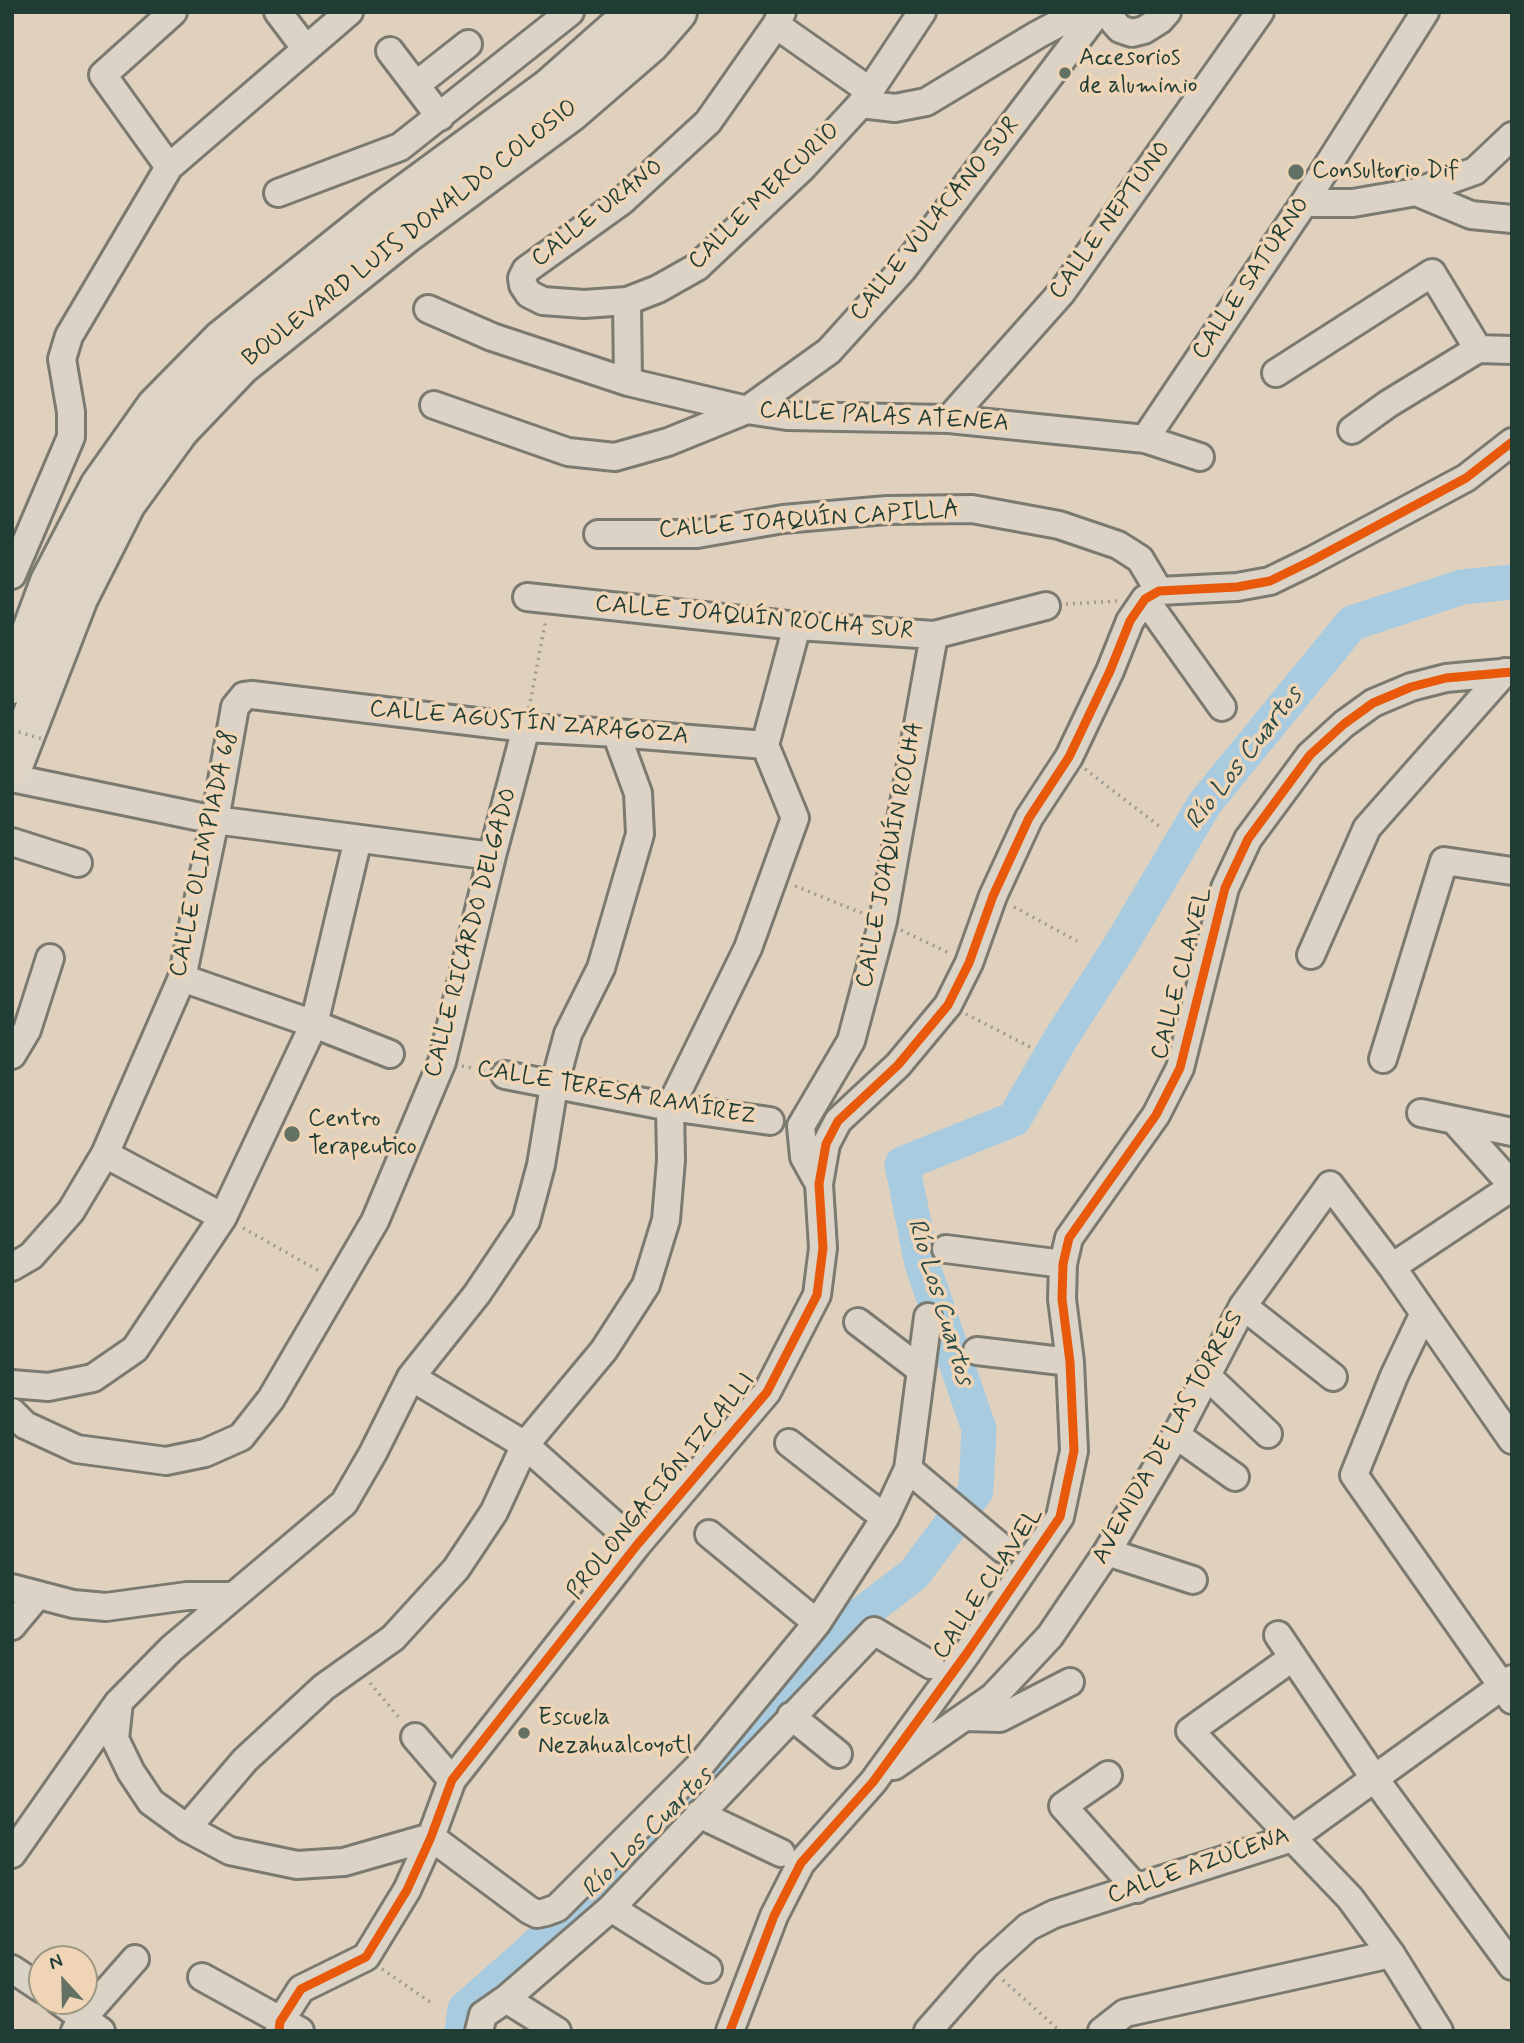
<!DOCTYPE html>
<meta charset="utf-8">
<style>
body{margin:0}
#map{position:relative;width:1524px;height:2043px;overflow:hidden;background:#dfd1be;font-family:Mynerve,sans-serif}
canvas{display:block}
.frame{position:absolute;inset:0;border:14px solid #1f3d34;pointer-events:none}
.north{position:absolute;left:28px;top:1945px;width:70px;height:70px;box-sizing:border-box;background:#efd5b6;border:2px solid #9c9882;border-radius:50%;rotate:338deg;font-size:19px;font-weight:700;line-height:28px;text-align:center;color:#1f3d34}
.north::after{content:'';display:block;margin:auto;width:24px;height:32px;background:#627164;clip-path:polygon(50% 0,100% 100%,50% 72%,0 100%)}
</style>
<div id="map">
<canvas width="1524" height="2043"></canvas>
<div class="frame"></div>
<div class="north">N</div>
</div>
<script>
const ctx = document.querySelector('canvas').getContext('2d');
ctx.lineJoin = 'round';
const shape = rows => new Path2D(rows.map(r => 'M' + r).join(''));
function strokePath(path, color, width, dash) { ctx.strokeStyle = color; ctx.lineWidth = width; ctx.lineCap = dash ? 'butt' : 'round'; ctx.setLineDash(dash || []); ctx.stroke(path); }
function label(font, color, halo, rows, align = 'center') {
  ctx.font = font + ' Mynerve,sans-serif'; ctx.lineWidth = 7; ctx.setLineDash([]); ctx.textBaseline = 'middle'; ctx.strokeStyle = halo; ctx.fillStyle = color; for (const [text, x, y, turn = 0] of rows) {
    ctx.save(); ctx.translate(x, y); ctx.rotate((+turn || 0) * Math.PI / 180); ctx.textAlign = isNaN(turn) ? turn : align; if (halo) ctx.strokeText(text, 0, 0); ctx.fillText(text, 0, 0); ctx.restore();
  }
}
strokePath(shape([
 [462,2031,465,2009,533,1949,679,1809,819,1647,914,1574,976,1491,979,1429,922,1264,902,1164,1014,1119,1061,1038,1122,943,1205,803,1352,623,1462,587,1512,582]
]), '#a8cbe0', 35);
const minor = shape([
 [278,12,306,49],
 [782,12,776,25,708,122,622,201,526,270,522,278,523,285,529,294,543,301,584,304,627,301,658,289,697,267,803,167,861,104,922,12],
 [1110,12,1113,21,1120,29,1132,33,1144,30,1160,20,1167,12],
 [776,25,870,91],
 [390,51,440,117],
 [416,85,468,44],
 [861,104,895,108,926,102,1037,35,1080,12],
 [169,167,103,75,173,12],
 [1416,192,1471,215,1512,219],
 [278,193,400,147,570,12],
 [1304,203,1353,203,1416,192,1475,171,1512,136],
 [627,301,628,382],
 [428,309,492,337,628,382,747,410,787,416,949,419,1145,439,1200,457],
 [1478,349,1512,350],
 [1276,373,1432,273,1478,349],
 [434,405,568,452,615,457,668,442,747,410,829,351,903,269,1098,12],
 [949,419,1062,292,1260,12],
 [1352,430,1388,404,1478,349],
 [1145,439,1304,203,1425,12],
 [598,534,697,534,783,519,887,510,972,509,1059,525,1118,545,1140,559,1159,591],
 [12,575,71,437,71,412,62,359,69,336,169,167,349,12],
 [527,597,797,626,934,635,1046,606],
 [1145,599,1222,707],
 [12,778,215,820,492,856],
 [12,842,78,863],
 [1311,955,1367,828,1505,672],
 [182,978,314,1024,390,1054],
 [12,1055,27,1030,50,958],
 [1383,1059,1444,861,1512,871],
 [505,1075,670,1107,770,1121],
 [1421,1113,1512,1132],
 [1454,1120,1512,1185],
 [105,1154,223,1217],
 [819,1184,804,1157,801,1126,851,1041,883,921,934,635],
 [946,1249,1063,1264],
 [12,1267,31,1256,71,1211,105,1154,182,978,215,820,235,707,244,696,252,695,526,728,616,733,765,745],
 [1392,1267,1512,1187],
 [1243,1306,1333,1377],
 [1423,1315,1394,1376,1354,1475,1512,1700],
 [858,1322,921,1370],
 [977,1351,1070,1362],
 [1207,1376,1268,1434],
 [411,1377,525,1445,637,1545],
 [12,1384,48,1387,93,1378,135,1349,223,1217,314,1024,358,839],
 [12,1412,25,1425,77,1449,166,1461,205,1453,241,1437,271,1399,375,1221,442,1062,492,856,526,728],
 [1176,1435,1235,1477],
 [789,1443,885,1518],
 [908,1469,1003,1549],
 [709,1534,817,1623],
 [1107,1552,1193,1580],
 [12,1588,73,1604,106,1607,187,1596,233,1596],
 [12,1626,37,1596],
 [1278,1635,1375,1779,1512,1966],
 [1292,1658,1190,1731,1350,1898,1391,1954,1439,2031],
 [791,1716,838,1754],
 [965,1717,1000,1718,1070,1682],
 [415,1737,452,1780],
 [894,1766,993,1697,1050,1636,1107,1552,1176,1435,1243,1306,1330,1185,1392,1267,1512,1440],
 [1108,1775,1063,1806,1137,1889],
 [699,1814,781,1853],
 [187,1828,245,1760,324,1687,393,1638,456,1569,494,1512,525,1445,604,1350,646,1285,666,1220,671,1160,670,1107,748,948,795,818,765,745,797,626],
 [431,1837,344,1862,297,1865,230,1851,187,1828,151,1802,131,1772,115,1739,119,1702,171,1649,344,1503,373,1453,411,1377,477,1294,526,1221,541,1165,554,1086,568,1034,601,968,640,834,638,793,616,733],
 [431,1837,529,1910,537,1914,546,1912,557,1908,703,1762,817,1623,885,1518,908,1469,928,1317],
 [12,1854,118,1703],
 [611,1908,708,1969],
 [12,1969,42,1989],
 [202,1977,300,2031],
 [506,1999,557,2031],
 [59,2001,101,2031],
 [75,2031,83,2018,135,1959],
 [279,2031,280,2022,301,1989,366,1957,407,1890,431,1837,452,1780,637,1545,767,1392,817,1295,823,1248,819,1184,826,1144,838,1121,898,1065,948,1005,969,963,993,896,1029,818,1069,757,1110,671,1130,621,1145,599,1159,591,1237,587,1270,581,1311,561,1466,478,1512,442],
 [479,2031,483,2015,506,1999,611,1908,874,1631,931,1665],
 [730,2031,774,1916,801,1863,873,1782,967,1653,1060,1517,1074,1451,1070,1362,1062,1299,1063,1264,1069,1238,1156,1115,1180,1068,1225,888,1248,839,1310,755,1344,724,1373,703,1411,687,1446,678,1512,672],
 [928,2031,986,1965,1028,1927,1054,1914,1292,1838,1512,1679],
 [1102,2031,1125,2013,1391,1954]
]);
const highway = shape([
 [12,684,50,582,100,486,156,407,222,340,384,210,550,88,636,12],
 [12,768,78,598,126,503,179,430,241,365,405,234,569,113,650,43,677,12]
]);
strokePath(minor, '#7b7a70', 32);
strokePath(highway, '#7b7a70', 44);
strokePath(shape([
 [1066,604,1117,601],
 [529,708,546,619],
 [1085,769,1159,826],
 [795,886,862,913],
 [1014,907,1077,941],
 [901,930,951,954],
 [966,1014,1034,1049],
 [462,1066,486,1071],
 [243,1228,321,1272],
 [370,1683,401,1720],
 [382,1969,433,2004],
 [1003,1980,1060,2031]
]), '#9f9b92', 3.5, [2, 5]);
strokePath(minor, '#dcd3c7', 26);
strokePath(highway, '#ded4c6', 38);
strokePath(shape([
 [12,730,46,740]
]), '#9f9b92', 3.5, [2, 5]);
strokePath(shape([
 [279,2031,280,2022,301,1989,366,1957,407,1890,431,1837,452,1780,637,1545,767,1392,817,1295,823,1248,819,1184,826,1144,838,1121,898,1065,948,1005,969,963,993,896,1029,818,1069,757,1110,671,1130,621,1145,599,1159,591,1237,587,1270,581,1311,561,1466,478,1512,442],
 [730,2031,774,1916,801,1863,873,1782,967,1653,1060,1517,1074,1451,1070,1362,1062,1299,1063,1264,1069,1238,1156,1115,1180,1068,1225,888,1248,839,1310,755,1344,724,1373,703,1411,687,1446,678,1512,672]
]), '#e8590c', 9);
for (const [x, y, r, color] of [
 [1065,73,7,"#627164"],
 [1296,172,9,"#627164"],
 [292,1134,9,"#627164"],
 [524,1733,7,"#627164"]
]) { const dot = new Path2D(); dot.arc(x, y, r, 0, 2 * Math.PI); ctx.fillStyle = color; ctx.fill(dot); strokePath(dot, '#efd5b6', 2.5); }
label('24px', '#1f3d34', '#efd5b6', [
 ["Accesorios",1079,59],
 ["de aluminio",1079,87],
 ["Consultorio Dif",1312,172],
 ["Centro",308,1120],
 ["Terapeutico",308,1148],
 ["Escuela",538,1719],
 ["Nezahualcoyotl",538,1747]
], 'left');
label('24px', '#1f3d34', '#efd5b6', [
 ["CALLE MERCURIO",765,197,-44],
 ["CALLE URANO",598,214,-38],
 ["CALLE VULACANO SUR",936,220,-51],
 ["CALLE NEPTUNO",1111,221,-54],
 ["BOULEVARD LUIS DONALDO COLOSIO",411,234,-38],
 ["CALLE SATURNO",1252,279,-56],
 ["CALLE PALAS ATENEA",884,418,3],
 ["CALLE JOAQUÍN CAPILLA",809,521,-4],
 ["CALLE JOAQUÍN ROCHA SUR",754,619,5],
 ["CALLE AGUSTÍN ZARAGOZA",529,724,5],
 ["CALLE OLIMPIADA 68",205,854,-78],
 ["CALLE JOAQUÍN ROCHA",891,855,-79],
 ["CALLE RICARDO DELGADO",472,933,-75],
 ["CALLE CLAVEL",1183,974,-75],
 ["CALLE TERESA RAMÍREZ",616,1094,10],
 ["AVENIDA DE LAS TORRES",1169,1438,-61],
 ["PROLONGACIÓN IZCALLI",662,1487,-51],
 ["CALLE CLAVEL",989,1584,-56],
 ["CALLE AZUCENA",1199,1867,-19]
]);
label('italic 26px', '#2a4b47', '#efd5b6', [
 ["Río Los Cuartos",1245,759,-52],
 ["Río Los Cuartos",939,1302,73],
 ["Río Los Cuartos",648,1834,-45]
]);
</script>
